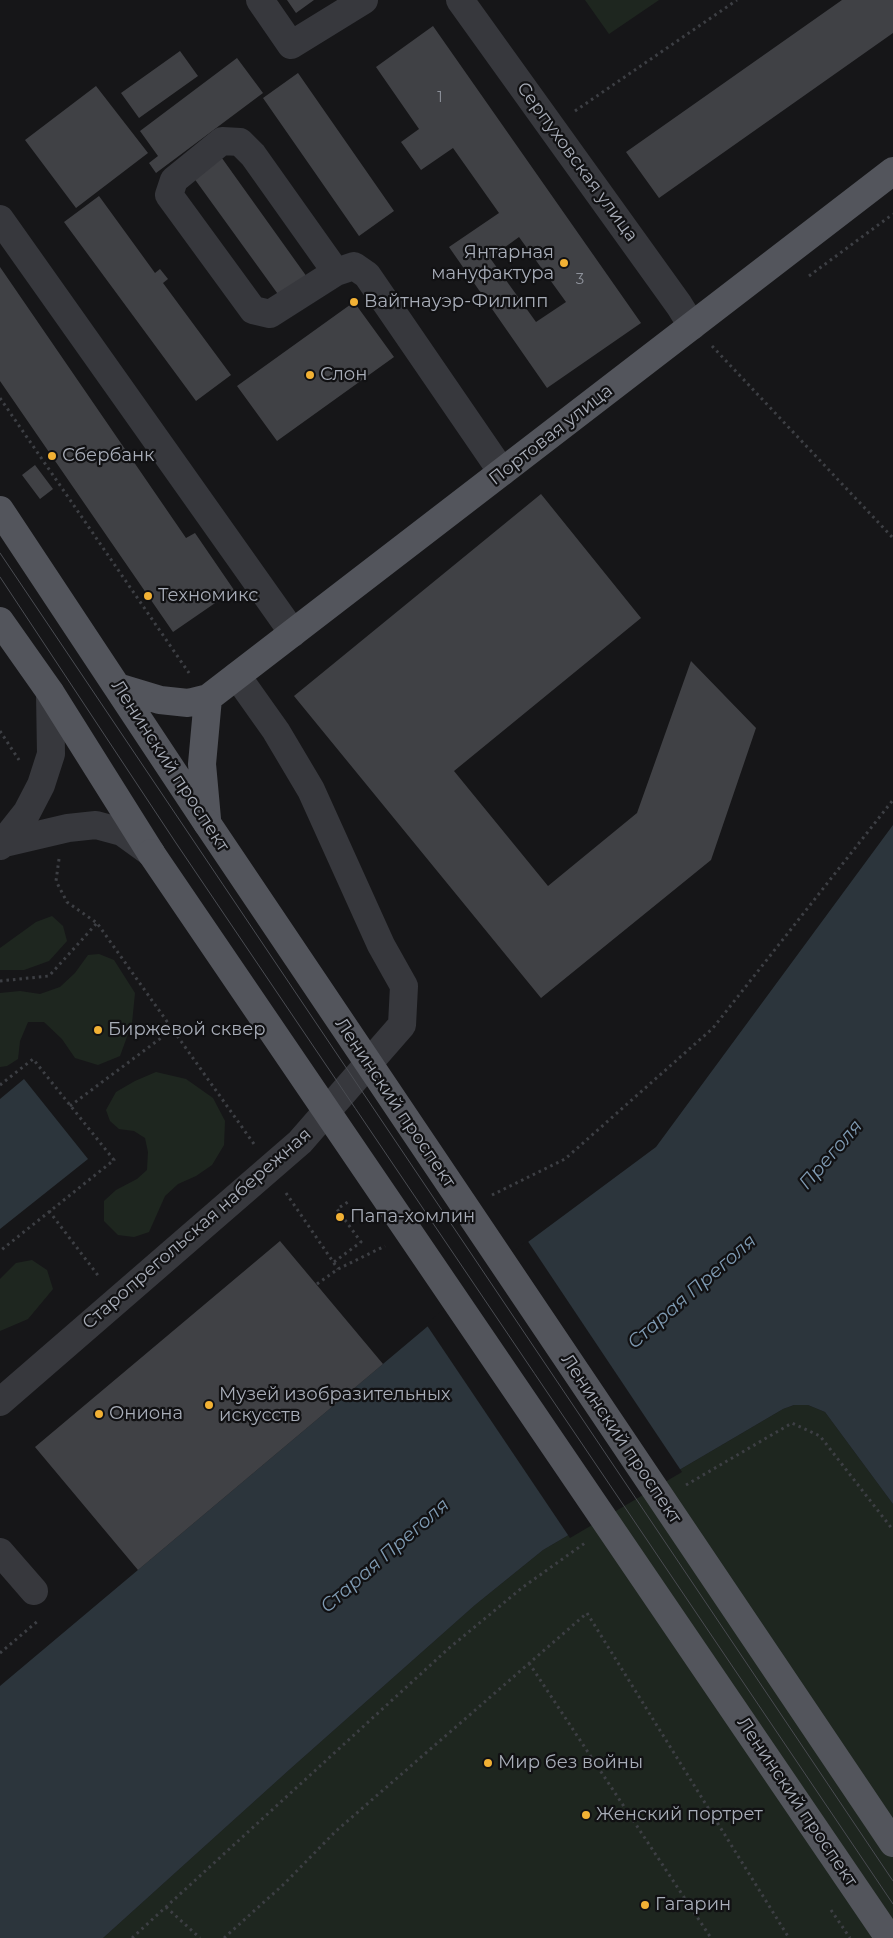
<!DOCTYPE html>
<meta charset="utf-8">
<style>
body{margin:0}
canvas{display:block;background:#161618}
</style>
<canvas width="893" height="1938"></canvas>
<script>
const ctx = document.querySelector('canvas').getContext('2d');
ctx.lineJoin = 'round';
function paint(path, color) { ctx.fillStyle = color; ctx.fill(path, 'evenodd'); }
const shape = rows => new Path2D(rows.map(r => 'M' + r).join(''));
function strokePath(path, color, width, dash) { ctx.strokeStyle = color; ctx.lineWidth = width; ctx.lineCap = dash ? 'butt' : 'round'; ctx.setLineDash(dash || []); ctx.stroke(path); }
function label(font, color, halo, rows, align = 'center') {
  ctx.font = font + ' Montserrat,sans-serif'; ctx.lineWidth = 4.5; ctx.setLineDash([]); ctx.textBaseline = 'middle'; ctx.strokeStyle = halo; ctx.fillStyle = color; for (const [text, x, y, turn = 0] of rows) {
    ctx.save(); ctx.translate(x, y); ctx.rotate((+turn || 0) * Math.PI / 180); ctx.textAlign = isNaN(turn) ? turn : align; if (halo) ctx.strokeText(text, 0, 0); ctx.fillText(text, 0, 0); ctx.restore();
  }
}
paint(shape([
 [585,0,659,0,609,34],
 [52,916,63,926,67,941,49,961,24,970,0,970,0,948,36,922],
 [99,954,114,960,135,993,132,1023,120,1056,98,1065,75,1058,62,1039,44,1022,28,1022,20,1041,18,1059,7,1066,0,1067,0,993,20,991,40,994,60,987,75,973,88,955],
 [156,1072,186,1079,213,1098,225,1121,224,1145,212,1165,196,1176,178,1184,165,1196,149,1232,134,1237,118,1235,104,1221,104,1201,116,1190,137,1179,147,1170,148,1152,145,1138,134,1131,119,1129,110,1121,106,1110,116,1092,135,1081],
 [32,1260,47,1270,53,1289,28,1319,0,1331,0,1279,16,1263],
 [794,1405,808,1405,825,1412,893,1504,893,1938,103,1938,289,1770,475,1605,543,1550,783,1409]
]), '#1e261f');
paint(shape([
 [893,825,893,1504,825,1412,808,1405,794,1405,783,1409,543,1550,475,1605,289,1770,103,1938,0,1938,0,1686,528,1242,656,1147],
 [24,1079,88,1159,0,1229,0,1099]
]), '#2c353c');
paint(shape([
 [527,1240,682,1472,570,1538,426,1324]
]), '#161618');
paint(shape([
 [287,0,314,0,296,13],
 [842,0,893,0,893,33,659,198,626,152],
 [433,26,641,323,547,388,449,247,499,213,453,148,421,170,401,142,419,129,376,67],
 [519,237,566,302,536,322,490,258],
 [180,51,198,76,139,118,121,93],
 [237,58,263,93,156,173,149,163,158,156,140,131],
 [298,73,394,211,359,236,263,98],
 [96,86,148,153,76,208,25,140],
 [219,154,307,277,280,297,191,174],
 [99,196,155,273,160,269,168,279,163,283,231,375,196,401,64,222],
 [0,267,186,538,195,533,234,590,173,632,0,381],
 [354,302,394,357,277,441,237,386],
 [35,465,53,489,40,499,22,475],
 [541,494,641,618,454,771,548,886,637,813,691,661,756,728,711,860,541,998,294,696],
 [280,1241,383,1364,138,1570,35,1447]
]), '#404145');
strokePath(shape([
 [575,111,737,0],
 [809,276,893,214],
 [712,346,893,538],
 [0,398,189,673],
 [0,731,19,760],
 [59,859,56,881,67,902,97,923,254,1144],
 [0,981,49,976,97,923],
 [0,1085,33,1059,114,1160,0,1251],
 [70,1106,173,1029],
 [286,1193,338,1269],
 [492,1195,565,1159,713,1028,893,800],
 [49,1211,100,1278],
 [334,1262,361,1242,337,1209,351,1200],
 [317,1284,338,1269,385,1246],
 [686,1485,792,1423,820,1436,893,1530],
 [0,1653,39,1620],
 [529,1663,711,1938],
 [166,1907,200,1938],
 [132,1938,448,1649,523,1587,585,1543],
 [224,1938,284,1884,336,1831,587,1613,789,1938]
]), '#3d3f44', 3, [2.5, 4]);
strokePath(shape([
 [260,0,291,45,364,0],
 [460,0,679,305,692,326],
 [0,219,293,633],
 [336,272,253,155,240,142,222,141,174,180,169,195,253,310,270,314,336,272,354,266,367,275,502,472],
 [4,843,68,828,96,825,122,832,151,853],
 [0,846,27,812,41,785,51,754,50,692],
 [0,1402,300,1142,402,1025,404,986,381,945,311,790,276,731,237,676],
 [0,1552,34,1591]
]), '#37383d', 28);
strokePath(shape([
 [0,510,207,823],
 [0,621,50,692,151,853],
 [117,687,160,700,188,703,208,698,893,171],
 [207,819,202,764,208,698]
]), '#53555c', 28);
strokePath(shape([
 [0,553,893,1881],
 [0,577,176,843,893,1904]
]), '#4a4c52', 1);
strokePath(shape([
 [831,1910,850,1938]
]), '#3d3f44', 3, [2.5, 4]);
strokePath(shape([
 [207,823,893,1843],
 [151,853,889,1938]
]), '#53555c', 28);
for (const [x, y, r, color] of [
 [564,263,5,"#f2b134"],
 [354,302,5,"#f2b134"],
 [310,375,5,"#f2b134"],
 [52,456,5,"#f2b134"],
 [148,596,5,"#f2b134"],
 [98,1030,5,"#f2b134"],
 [340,1217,5,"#f2b134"],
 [209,1405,5,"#f2b134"],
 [99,1414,5,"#f2b134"],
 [488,1763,5,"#f2b134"],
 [586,1815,5,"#f2b134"],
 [645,1905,5,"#f2b134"]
]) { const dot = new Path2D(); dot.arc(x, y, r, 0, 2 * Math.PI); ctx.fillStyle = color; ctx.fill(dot); strokePath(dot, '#111113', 2); }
label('15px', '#8e929b', null, [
 ["1",440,98],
 ["3",580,280]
]);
label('18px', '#a8adb8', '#111113', [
 ["Серпуховская улица",577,162,54],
 ["Портовая улица",551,435,-38],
 ["Ленинский проспект",170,766,57],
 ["Ленинский проспект",395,1103,56],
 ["Старопрегольская набережная",197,1229,-41],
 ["Ленинский проспект",621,1439,56],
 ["Ленинский проспект",797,1802,56]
]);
label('18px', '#a8adb8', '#111113', [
 ["Янтарная",554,253,"right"],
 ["мануфактура",554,274,"right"],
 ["Вайтнауэр-Филипп",364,302],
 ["Слон",320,375],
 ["Сбербанк",62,456],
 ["Техномикс",158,596],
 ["Биржевой сквер",108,1030],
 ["Папа-хомлин",350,1217],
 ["Музей изобразительных",219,1395],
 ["искусств",219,1416],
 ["Ониона",109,1414],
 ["Мир без войны",498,1763],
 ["Женский портрет",596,1815],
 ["Гагарин",655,1905]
], 'left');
label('italic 19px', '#7f9bb3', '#111113', [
 ["Преголя",831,1155,-49],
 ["Старая Преголя",692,1292,-41],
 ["Старая Преголя",385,1556,-41]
]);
</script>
